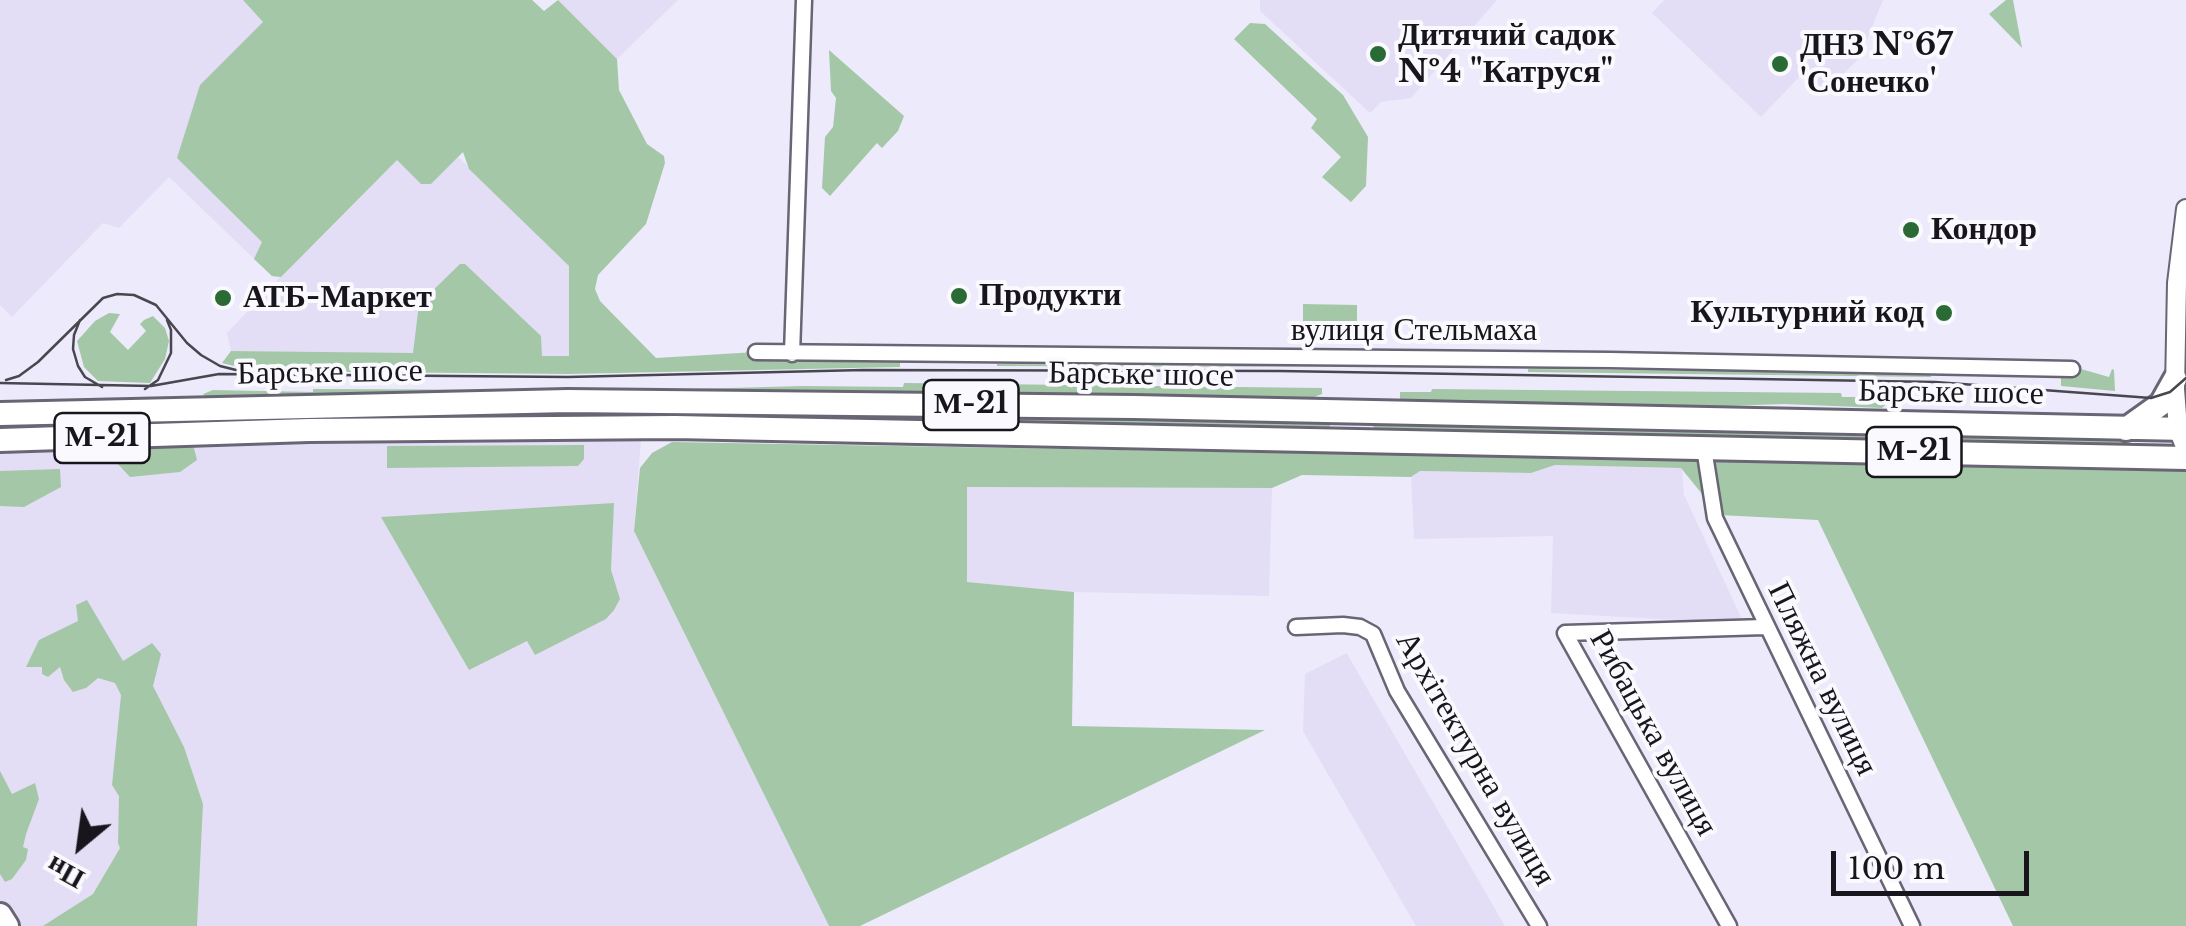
<!DOCTYPE html>
<meta charset="utf-8">
<style>
body{margin:0}
#map{position:relative;width:2186px;height:926px;overflow:hidden;background:#edeafb;font-family:"Libre Baskerville",serif}
canvas{display:block}
.north{position:absolute;left:30px;top:796px;width:100px;height:100px;-webkit-text-stroke:8px #faf9fd;paint-order:stroke;rotate:209deg;font-size:28px;font-weight:700;line-height:40px;text-align:center;color:#18161c}
.north::after{content:'';display:block;margin:auto;width:35px;height:45px;background:#18161c;clip-path:polygon(50% 0,100% 100%,50% 72%,0 100%)}
.scale{position:absolute;left:1831px;top:851px;width:198px;height:45px;box-sizing:border-box;border:5px solid #18161c;border-top:0;padding-left:12px;font-size:30px;line-height:35px;white-space:nowrap;color:#18161c;-webkit-text-stroke:8px #faf9fd;paint-order:stroke}
</style>
<div id="map">
<canvas width="2186" height="926"></canvas>
<div class="north">Пн</div>
<div class="scale">100 m</div>
</div>
<script>
const ctx = document.querySelector('canvas').getContext('2d');
ctx.lineJoin = 'round';
function paint(path, color) { ctx.fillStyle = color; ctx.fill(path, 'evenodd'); }
const shape = rows => new Path2D(rows.map(r => 'M' + r).join(''));
function strokePath(path, color, width, dash) { ctx.strokeStyle = color; ctx.lineWidth = width; ctx.lineCap = dash ? 'butt' : 'round'; ctx.setLineDash(dash || []); ctx.stroke(path); }
function label(font, color, halo, rows, align = 'center') {
  ctx.font = font + ' "Libre Baskerville",serif'; ctx.lineWidth = 8; ctx.setLineDash([]); ctx.textBaseline = 'middle'; ctx.strokeStyle = halo; ctx.fillStyle = color; for (const [text, x, y, turn = 0] of rows) {
    ctx.save(); ctx.translate(x, y); ctx.rotate((+turn || 0) * Math.PI / 180); ctx.textAlign = isNaN(turn) ? turn : align; if (halo) ctx.strokeText(text, 0, 0); ctx.fillText(text, 0, 0); ctx.restore();
  }
}
paint(shape([
 [0,0,532,0,429,128,569,266,569,357,231,351,227,333,280,277,272,276,169,177,119,228,103,223,12,317,0,305],
 [558,0,678,0,617,59],
 [1260,0,1497,0,1411,98,1381,102,1370,113,1260,11],
 [1664,0,1883,0,1860,57,1826,92,1804,72,1761,117,1652,13],
 [642,427,634,531,829,926,7,926,0,915,0,441],
 [1555,465,1682,468,1684,495,1741,617,1734,623,1551,613,1553,536,1414,539,1411,477,1419,471,1531,473],
 [967,487,1272,488,1269,596,1074,592,967,582],
 [1347,653,1350,659,1505,926,1416,926,1303,731,1305,674]
]), '#e3def6');
paint(shape([
 [243,0,532,0,544,11,558,0,617,59,619,90,647,144,664,156,665,163,646,224,598,275,595,289,600,301,656,358,756,352,900,355,900,367,568,374,255,371,222,363,231,351,413,353,419,304,460,264,465,264,541,336,542,356,569,356,569,266,469,169,463,152,431,184,421,184,397,160,281,277,272,276,254,259,262,242,177,158,200,85,263,22],
 [2006,0,2013,0,2022,48,1989,14],
 [1250,23,1265,24,1343,95,1368,137,1366,186,1351,202,1322,177,1341,157,1311,128,1317,119,1234,39],
 [829,50,904,116,898,131,882,148,877,143,830,196,822,188,825,137,833,127,836,98,831,91],
 [1303,304,1357,305,1357,339,1303,338],
 [109,313,120,314,110,332,128,350,146,331,140,324,144,320,153,316,165,328,169,341,165,359,150,383,98,381,84,367,77,341,95,321],
 [997,364,1330,367,997,366],
 [1528,369,1931,373,1931,377,1528,372],
 [2081,369,2109,377,2112,369,2114,370,2115,391,2061,386,2061,375,2072,375],
 [904,383,1322,388,1322,394,1302,402,580,392,803,386,903,387],
 [313,389,562,390,207,398,203,394,213,390,313,392],
 [1432,389,1841,393,1842,397,1894,397,1882,408,1784,404,1640,409,1436,406,1400,399,1400,392,1431,392],
 [572,408,1326,419,1331,423,1328,430,0,431,0,422],
 [1376,421,2122,437,2127,445,2122,449,1376,431,1372,424],
 [672,442,2186,469,2186,926,2013,926,1818,520,1719,515,1681,468,1555,465,1531,473,1420,471,1411,477,1302,475,1272,488,967,487,967,582,1074,592,1072,726,1265,730,860,926,829,926,634,531,640,468,652,453],
 [189,445,194,448,197,460,180,472,130,477,116,462,116,454,126,446],
 [584,445,584,459,578,466,387,468,387,446],
 [60,469,61,487,24,507,0,506,0,471],
 [614,503,611,570,620,599,614,610,606,619,535,655,527,641,469,670,381,517],
 [87,600,123,661,152,643,161,654,153,686,184,747,203,804,197,926,43,926,93,894,120,848,118,843,119,796,112,785,121,695,115,683,98,678,86,688,73,692,64,680,60,667,48,677,42,674,42,667,26,667,39,640,78,621,76,605],
 [0,771,12,794,35,783,39,799,26,834,23,847,28,849,26,860,12,879,5,882,0,874]
]), '#a4c8a7');
const minor = shape([
 [756,352,1610,360,2072,369],
 [792,354,804,0],
 [1704,448,1715,518,1912,926],
 [1296,627,1343,625,1360,627,1373,634,1397,691,1539,926],
 [1729,926,1565,633,1765,627]
]);
const secondary = shape([
 [2186,209,2177,283,2175,389,2178,429,2186,449]
]);
const trunk = shape([
 [0,414,568,401,1134,407,2186,429],
 [2126,429,2161,404,2175,379],
 [0,440,309,430,675,427,2186,458],
 [0,915,7,926]
]);
strokePath(minor, '#696574', 19);
strokePath(secondary, '#696574', 22);
strokePath(trunk, '#696574', 28);
strokePath(minor, '#fff', 14);
strokePath(secondary, '#fff', 18);
strokePath(trunk, '#fff', 22);
strokePath(shape([
 [80,320,74,335,73,349,78,366,85,377,102,387],
 [6,380,19,376,38,362,103,298,117,294,134,295,156,305,187,343,201,355,220,366,236,370],
 [0,383,151,386,219,374,568,377,863,370,1280,371,1935,382,2151,398,2170,392,2186,378],
 [145,389,158,380,171,353,171,330,167,320]
]), '#48464e', 2.5);
for (const [x, y, r, color] of [
 [1378,54,10,"#2a6b35"],
 [1780,64,10,"#2a6b35"],
 [1911,230,10,"#2a6b35"],
 [959,296,10,"#2a6b35"],
 [223,298,10,"#2a6b35"],
 [1944,313,10,"#2a6b35"]
]) { const dot = new Path2D(); dot.arc(x, y, r, 0, 2 * Math.PI); ctx.fillStyle = color; ctx.fill(dot); strokePath(dot, '#faf9fd', 4); }
for (const [x, y, w] of [
 [971,405,95],
 [102,438,95],
 [1914,452,95]
]) { const box = new Path2D(); box.roundRect(x - w / 2, y - 25, w, 50, 8); ctx.fillStyle = '#faf9fd'; ctx.fill(box); strokePath(box, '#18161c', 2.5); }
label('bold 30px', '#18161c', null, [
 ["М-21",971,405],
 ["М-21",102,438],
 ["М-21",1914,452]
]);
label('bold 32px', '#18161c', '#faf9fd', [
 ["Дитячий садок",1398,36],
 ["№4 \"Катруся\"",1398,73],
 ["ДНЗ №67",1800,46],
 ["'Сонечко'",1800,83],
 ["Кондор",1931,230],
 ["Продукти",979,296],
 ["АТБ-Маркет",243,298],
 ["Культурний код",1924,313,"right"]
], 'left');
label('32px', '#18161c', '#faf9fd', [
 ["вулиця Стельмаха",1414,331],
 ["Барське шосе",330,373,-1],
 ["Барське шосе",1141,375,1],
 ["Барське шосе",1951,393,1],
 ["Пляжна вулиця",1822,679,64],
 ["Рибацька вулиця",1653,733,61],
 ["Архітектурна вулиця",1475,759,60]
]);
</script>
